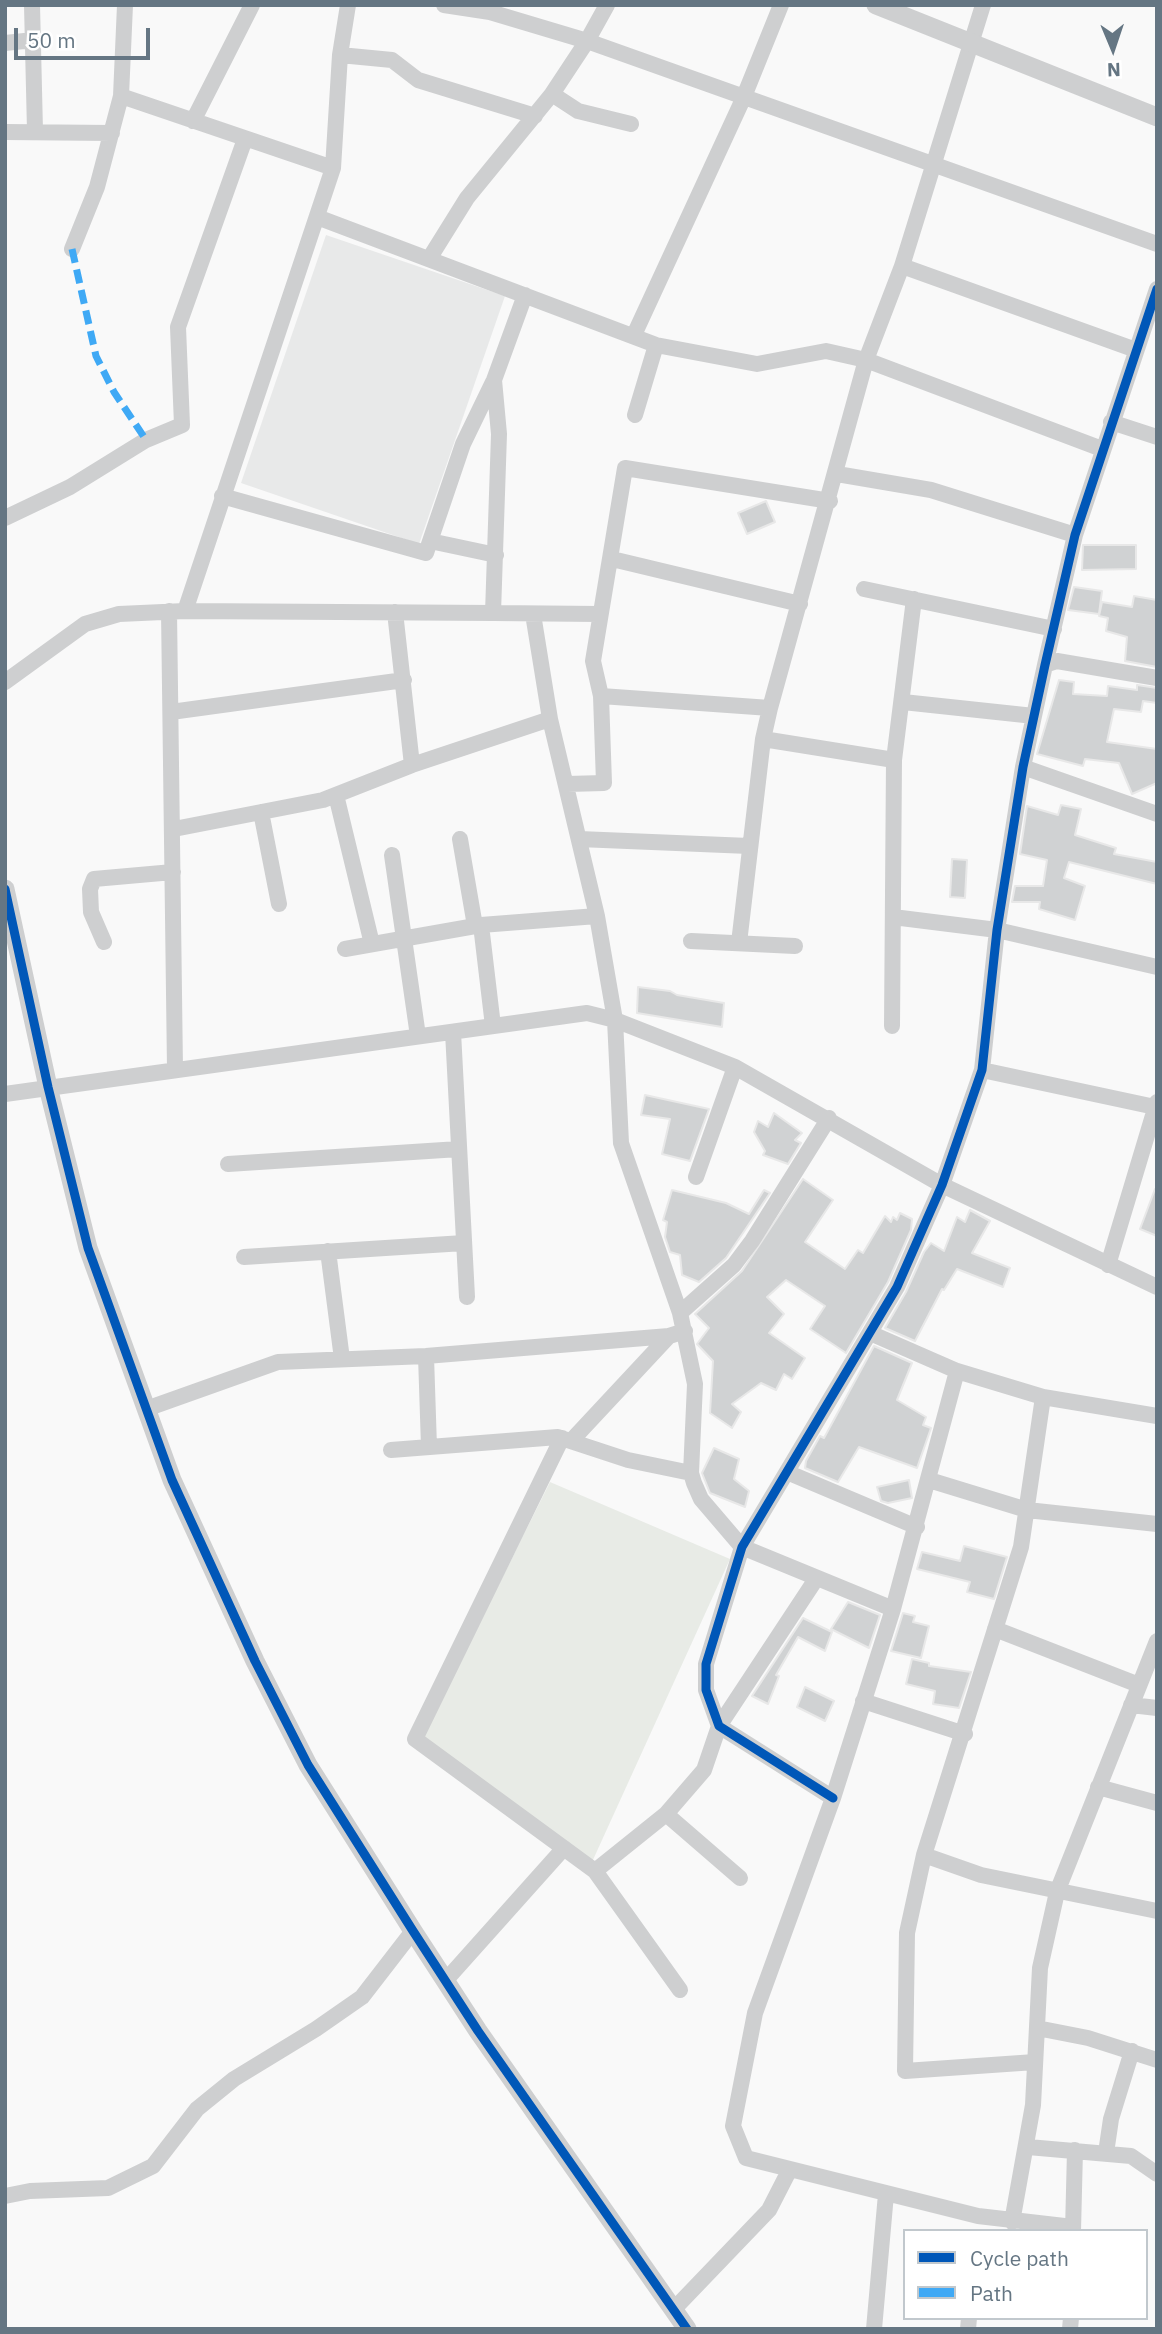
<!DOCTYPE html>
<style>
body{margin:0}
#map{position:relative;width:1162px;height:2334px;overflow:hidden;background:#f9f9f9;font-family:"IBM Plex Sans",sans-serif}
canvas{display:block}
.frame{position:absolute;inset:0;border:7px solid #657683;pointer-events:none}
.legend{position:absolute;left:903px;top:2229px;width:245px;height:91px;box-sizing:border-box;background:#fff;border:2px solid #c1c8cd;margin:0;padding:9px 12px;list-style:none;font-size:21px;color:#657683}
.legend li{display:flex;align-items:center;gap:14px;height:35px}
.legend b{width:35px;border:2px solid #c1c8cd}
.north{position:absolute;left:1078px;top:14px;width:70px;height:70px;-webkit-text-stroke:5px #fff;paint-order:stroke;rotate:178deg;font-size:19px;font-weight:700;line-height:28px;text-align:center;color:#657683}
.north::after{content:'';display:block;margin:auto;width:24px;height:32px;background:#657683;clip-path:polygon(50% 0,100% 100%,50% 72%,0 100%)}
.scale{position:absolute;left:14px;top:28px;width:136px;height:32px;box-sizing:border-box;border:4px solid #657683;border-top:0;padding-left:9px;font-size:21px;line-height:24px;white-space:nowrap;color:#657683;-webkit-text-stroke:5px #fff;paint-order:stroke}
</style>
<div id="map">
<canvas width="1162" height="2334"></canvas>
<div class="frame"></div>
<ul class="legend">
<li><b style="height:9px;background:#0057b8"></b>Cycle path</li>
<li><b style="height:9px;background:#3fa9f5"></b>Path</li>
</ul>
<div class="north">N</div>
<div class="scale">50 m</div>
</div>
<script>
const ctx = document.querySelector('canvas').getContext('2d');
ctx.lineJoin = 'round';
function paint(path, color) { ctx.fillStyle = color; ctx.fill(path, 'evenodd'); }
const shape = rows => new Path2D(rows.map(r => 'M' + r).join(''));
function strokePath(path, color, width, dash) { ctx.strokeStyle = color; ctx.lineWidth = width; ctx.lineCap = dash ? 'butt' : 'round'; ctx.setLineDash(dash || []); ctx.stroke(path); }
paint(shape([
 [326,235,505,296,419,544,241,483]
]), '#e8e9e9');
paint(shape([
 [550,1482,730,1559,592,1862,423,1736]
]), '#e8ebe6');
const building = shape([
 [766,501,775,522,747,534,738,513,766,501],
 [1083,545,1136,545,1136,569,1082,570,1083,545],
 [1074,587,1102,591,1099,614,1068,610,1074,587],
 [1134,596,1157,600,1157,667,1125,661,1127,637,1106,631,1108,618,1099,616,1102,602,1132,607,1134,596],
 [1059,680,1074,682,1073,694,1107,696,1108,686,1137,690,1137,685,1157,688,1157,703,1143,701,1141,712,1114,709,1107,742,1157,749,1157,783,1132,794,1119,763,1085,759,1083,766,1037,754,1059,680],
 [1061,805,1081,809,1075,835,1116,848,1114,854,1157,862,1157,884,1069,862,1064,878,1085,886,1075,920,1039,909,1040,902,1012,902,1015,886,1043,886,1047,860,1020,854,1027,806,1058,815,1061,805],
 [952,859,967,860,965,898,950,897,952,859],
 [638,987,670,991,677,995,724,1003,722,1027,637,1013,638,987],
 [645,1095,709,1109,690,1161,662,1154,670,1119,641,1115,645,1095],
 [774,1113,802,1133,795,1140,801,1143,788,1164,763,1155,765,1151,754,1132,758,1121,768,1127,774,1113],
 [803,1179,833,1200,805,1242,845,1269,858,1250,863,1253,885,1216,891,1222,893,1217,897,1220,900,1213,912,1219,911,1230,888,1282,846,1353,810,1329,825,1306,786,1280,767,1297,784,1314,769,1333,805,1358,792,1379,784,1374,776,1390,761,1383,732,1404,741,1412,732,1428,710,1413,713,1361,697,1344,709,1328,695,1314,742,1271,803,1179],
 [1155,1189,1157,1190,1157,1236,1140,1229,1155,1189],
 [672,1190,726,1203,749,1214,764,1190,770,1193,726,1258,699,1282,682,1275,680,1255,670,1252,665,1237,667,1222,663,1220,672,1190],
 [970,1210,990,1221,972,1253,1010,1268,1003,1287,957,1269,944,1290,942,1289,915,1341,885,1328,906,1292,924,1252,931,1243,944,1251,957,1217,965,1222,970,1210],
 [874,1346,912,1363,897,1400,926,1417,923,1425,931,1428,917,1468,859,1447,838,1482,805,1468,806,1461,820,1436,824,1438,874,1346],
 [714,1448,739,1459,734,1479,749,1491,745,1507,710,1493,702,1473,714,1448],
 [909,1480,912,1498,888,1503,881,1501,877,1487,909,1480],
 [964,1546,1007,1557,994,1599,967,1592,970,1582,917,1569,922,1552,960,1561,964,1546],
 [848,1602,880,1615,869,1648,831,1629,848,1602],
 [903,1613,915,1616,913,1622,929,1626,921,1658,891,1651,903,1613],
 [803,1618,832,1632,825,1651,798,1637,776,1675,779,1676,768,1704,752,1696,803,1618],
 [912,1659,929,1663,929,1666,971,1672,959,1708,933,1704,935,1691,906,1684,912,1659],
 [805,1687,834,1701,825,1721,797,1707,805,1687]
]);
paint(building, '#d0d2d3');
strokePath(building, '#e8e8e8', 2);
strokePath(shape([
 [32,5,35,131],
 [444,5,490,12,587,41,1157,244],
 [5,43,34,40],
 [340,55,392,60,418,80,535,116],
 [552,94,578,111,631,124],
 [121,96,333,168],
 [193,121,252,5],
 [5,132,112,133],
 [317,217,656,345,757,364,826,351,866,360,1102,449],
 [72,249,97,187,121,96,125,5],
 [429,259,467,198,552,94,587,41,607,5],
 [902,266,1136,350],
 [525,295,494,380,499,434,493,613,599,614],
 [634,335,743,99,781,5],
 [635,415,656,345],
 [1111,422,1157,437],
 [837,474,931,490,1075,535],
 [222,496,426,553,463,444,493,382],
 [5,518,70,487,146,440,182,425,178,327,245,139],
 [430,541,496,555],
 [612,559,800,604],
 [864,589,1054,629],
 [169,611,175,1069],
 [185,611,333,168,340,55,348,5],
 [395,612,412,765],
 [533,614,550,719,597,916,615,1020,621,1143,680,1313,695,1384,691,1473,694,1483,701,1499,742,1547,893,1609],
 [1045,665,1057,661,1157,678],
 [5,682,85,624,119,614,185,611,493,613],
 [601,696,770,708],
 [903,702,1034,716],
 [171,712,404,680],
 [763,739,894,760],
 [1023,767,1157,814],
 [567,784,604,783,601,696,593,661,625,468,830,501],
 [336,795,372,944],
 [261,812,279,904],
 [174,829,323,800,412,765,550,719],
 [460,839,475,926],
 [579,839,749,846],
 [392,855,418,1036],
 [893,917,997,930,1157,967],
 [481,925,493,1026],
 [691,941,795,946],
 [104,942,91,912,90,889,94,879,173,872],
 [739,943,763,739,770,708,866,360,902,266,983,5],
 [345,949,481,925,597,916],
 [892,1026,894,760,914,599],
 [453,1032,467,1297],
 [982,1070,1155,1107],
 [5,1094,587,1013,615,1020,735,1067,942,1185,1157,1287],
 [228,1164,459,1149],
 [696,1177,735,1067],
 [328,1251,342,1359],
 [244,1257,464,1243],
 [1108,1265,1157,1102],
 [680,1313,734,1265,752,1241,829,1118],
 [870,1333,957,1371,1043,1397,1157,1416],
 [426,1356,429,1447],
 [957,1371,893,1609,833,1798,755,2013,733,2126,746,2158,978,2216,1073,2227],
 [146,1409,278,1362,426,1356,669,1336,685,1331],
 [562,1438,415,1739,595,1871,680,1990],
 [572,1440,669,1336],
 [391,1450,558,1437,628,1460,691,1473],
 [789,1473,917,1527],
 [929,1480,1027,1510,1157,1524],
 [995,1629,1139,1685],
 [863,1701,965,1734],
 [1131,1705,1157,1708],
 [1098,1787,1157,1803],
 [833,1798,719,1726,706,1690,706,1664,742,1547,897,1287,942,1185,982,1070,997,930,1023,767,1045,665,1075,535,1157,289],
 [666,1814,740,1878],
 [924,1855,981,1875,1157,1911],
 [595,1871,666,1814,704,1770,719,1726,816,1579],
 [446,1980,564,1848],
 [1037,2028,1088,2038,1157,2060],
 [1035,2062,905,2071,907,1933,924,1855,1021,1547,1043,1397],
 [1028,2147,1131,2156,1157,2174],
 [1106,2153,1111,2119,1132,2051],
 [5,2196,30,2191,108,2188,153,2166,197,2109,234,2079,316,2029,362,1997,413,1931],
 [1012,2222,1033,2105,1040,1968,1057,1892,1157,1641],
 [1073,2231,1075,2150],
 [675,2308,769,2210,790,2169],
 [874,2329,886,2194],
 [968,2329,969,2318],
 [1070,2329,1071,2318]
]), '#cecfd0', 16);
strokePath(shape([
 [876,5,1157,117],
 [5,889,48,1087,88,1248,172,1480,255,1661,308,1765,413,1931,478,2031,687,2329]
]), '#cecfd0', 19);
strokePath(shape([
 [72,249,96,356,114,392,146,440]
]), '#3fa9f5', 7, [14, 7]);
strokePath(shape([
 [5,889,48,1087,88,1248,172,1480,255,1661,308,1765,413,1931,478,2031,687,2329],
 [833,1798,719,1726,706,1690,706,1664,742,1547,897,1287,942,1185,982,1070,997,930,1023,767,1045,665,1075,535,1157,289]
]), '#0057b8', 9);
</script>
